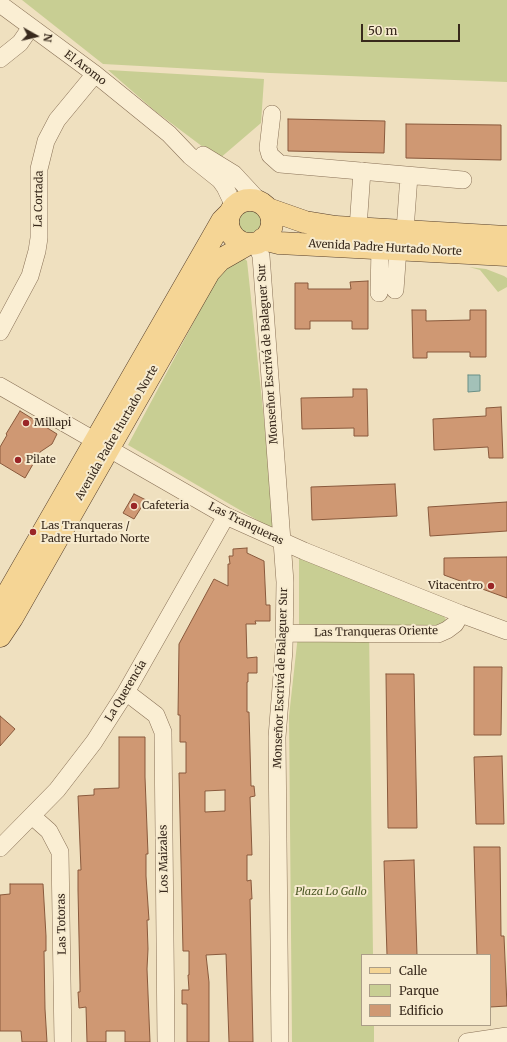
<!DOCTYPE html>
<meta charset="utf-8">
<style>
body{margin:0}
#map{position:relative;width:507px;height:1042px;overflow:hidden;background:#efe0bf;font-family:Merriweather,serif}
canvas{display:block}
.legend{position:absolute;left:361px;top:954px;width:130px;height:72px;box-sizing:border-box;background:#f7ebcf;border:1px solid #ab9d87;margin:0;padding:5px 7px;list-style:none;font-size:12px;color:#38291c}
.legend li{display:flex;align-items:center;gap:8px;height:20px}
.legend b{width:20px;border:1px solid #ab9d87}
.north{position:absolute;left:16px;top:16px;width:40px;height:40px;-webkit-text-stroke:3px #f7ebcf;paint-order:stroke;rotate:98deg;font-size:11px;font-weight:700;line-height:16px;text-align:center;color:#38291c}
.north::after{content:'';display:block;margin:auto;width:14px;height:18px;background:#38291c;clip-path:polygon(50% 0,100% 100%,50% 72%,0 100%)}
.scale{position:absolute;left:361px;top:24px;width:99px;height:18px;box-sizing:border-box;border:2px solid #38291c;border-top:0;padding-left:5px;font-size:12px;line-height:14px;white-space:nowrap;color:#38291c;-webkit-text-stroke:3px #f7ebcf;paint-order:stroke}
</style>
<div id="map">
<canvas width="507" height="1042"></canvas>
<ul class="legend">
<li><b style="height:5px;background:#f5d595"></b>Calle</li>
<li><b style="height:11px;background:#c8ce93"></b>Parque</li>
<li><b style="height:11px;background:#cf9873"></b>Edificio</li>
</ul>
<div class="north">N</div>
<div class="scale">50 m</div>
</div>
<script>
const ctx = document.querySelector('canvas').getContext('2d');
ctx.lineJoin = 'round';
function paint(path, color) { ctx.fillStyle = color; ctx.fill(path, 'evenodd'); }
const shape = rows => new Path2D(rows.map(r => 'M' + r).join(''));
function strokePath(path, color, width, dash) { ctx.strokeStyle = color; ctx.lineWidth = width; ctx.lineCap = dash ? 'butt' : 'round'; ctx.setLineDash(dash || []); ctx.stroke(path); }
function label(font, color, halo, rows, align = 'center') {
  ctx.font = font + ' Merriweather,serif'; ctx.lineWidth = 4; ctx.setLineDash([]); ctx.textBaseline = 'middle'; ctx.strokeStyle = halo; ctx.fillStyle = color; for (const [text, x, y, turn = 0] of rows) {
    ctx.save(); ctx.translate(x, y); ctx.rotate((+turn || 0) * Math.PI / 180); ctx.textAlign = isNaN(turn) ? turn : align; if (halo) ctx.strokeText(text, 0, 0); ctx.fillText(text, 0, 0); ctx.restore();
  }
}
paint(shape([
 [22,0,507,0,507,82,270,73,103,64],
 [108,70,264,79,261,123,219,159,155,111],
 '235 221a14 14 0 1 1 28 0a14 14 0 1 1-28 0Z',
 [243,257,247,261,276,531,128,445,219,275],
 [469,267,486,269,504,276,507,278,507,287,498,292,480,270],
 [299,557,444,616,446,620,444,623,439,626,369,625,373,955,362,955,362,1025,374,1025,374,1042,292,1042,289,716,299,626]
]), '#c8ce93');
const water = shape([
 [468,375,480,375,480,391,468,392,468,375]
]);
paint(water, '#a3c1b8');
strokePath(water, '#698f85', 1);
const building = shape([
 [288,119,385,121,384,153,288,151,288,119],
 [406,124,501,125,501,160,406,158,406,124],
 [368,281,368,329,352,329,352,321,310,321,310,329,295,329,295,283,308,283,308,289,351,289,350,282,368,281],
 [412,310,426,310,426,321,470,320,470,310,486,310,486,357,470,357,470,352,427,352,427,358,413,358,412,310],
 [353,389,367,389,368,436,354,436,354,428,302,429,301,398,353,397,353,389],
 [501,407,503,458,489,458,488,447,434,450,433,419,486,416,486,408,501,407],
 [20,411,57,434,52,444,40,452,25,478,0,463,0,447,7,435,6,434,20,411],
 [395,484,397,516,312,520,311,487,395,484],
 [134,494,146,500,134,519,123,513,134,494],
 [507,502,507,531,430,536,428,507,507,502],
 [247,548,247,553,264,561,266,605,270,605,270,621,255,621,256,624,246,624,247,658,257,657,257,673,248,673,248,682,247,682,247,712,249,712,251,786,254,786,255,796,250,797,252,855,247,855,247,881,251,880,252,899,250,899,253,1042,229,1042,226,954,206,955,209,982,209,1042,187,1042,187,1004,182,1004,182,990,189,990,188,975,189,975,189,951,183,951,179,773,186,773,186,742,180,742,180,715,178,715,179,644,214,579,228,586,228,564,230,564,229,556,233,556,233,549,247,548],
 [225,790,225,811,205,812,205,791,225,790],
 [507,557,507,598,444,575,444,558,507,557],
 [474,667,502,667,501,735,474,735,474,667],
 [386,674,414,674,417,828,388,828,386,674],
 [0,716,15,729,0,746,0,716],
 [119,737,145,737,145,777,148,854,146,854,146,876,149,920,147,920,148,949,147,969,150,1042,125,1042,125,1031,106,1031,106,1042,87,1042,86,1007,79,1008,78,992,80,992,80,985,78,890,78,870,81,870,78,796,94,795,94,789,119,788,119,737],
 [502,756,504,824,476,824,474,757,502,756],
 [474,847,500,847,501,936,504,936,507,1006,490,1007,490,955,477,955,474,847],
 [414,860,417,955,387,955,384,861,414,860],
 [10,884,43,884,46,936,46,951,44,951,45,1009,47,1042,22,1042,21,1031,0,1031,0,895,10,894,10,884]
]);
paint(building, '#cf9873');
strokePath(building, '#89593c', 1);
const minor = shape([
 [0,4,95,74,169,134,190,156,220,180,225,187,234,206],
 [0,59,20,43,31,27],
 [272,114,268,148,270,155,280,164,463,180],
 [203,155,234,174,259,201],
 [358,228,362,171],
 [405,230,409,176],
 [256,243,261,256,262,269,285,582,284,650,277,737,280,1042],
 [395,290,398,249],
 [379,293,380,248],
 [0,332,30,276,37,251,39,238,39,169,46,141,57,120,95,74],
 [0,386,226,516,304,551,461,614,507,631],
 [284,633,438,634,447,630,455,624,461,614],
 [126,692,156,715,163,732,166,1042],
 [32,816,49,831,60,852,63,1042],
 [0,848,57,790,94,742,126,692,226,516],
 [467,1042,507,1036]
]);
const major = shape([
 '228 222a22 22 0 1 1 44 0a22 22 0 1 1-44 0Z',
 [268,209,305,222,336,227,507,237],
 [263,239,279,243,507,255],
 [0,607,210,242,222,221,230,213],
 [0,636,12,618,209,272,220,260,248,244]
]);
strokePath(minor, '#897157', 18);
strokePath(major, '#563f2c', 23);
strokePath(minor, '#faeed3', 17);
strokePath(major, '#f5d595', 22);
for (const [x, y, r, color] of [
 [26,423,4,"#9a2527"],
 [18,460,4,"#9a2527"],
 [134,506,4,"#9a2527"],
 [33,532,4,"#9a2527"],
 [491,586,4,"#9a2527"]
]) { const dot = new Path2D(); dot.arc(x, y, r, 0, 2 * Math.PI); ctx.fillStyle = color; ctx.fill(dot); strokePath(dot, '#f7ebcf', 1.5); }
label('11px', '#38291c', '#f7ebcf', [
 ["El Aromo",85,68,37],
 ["La Cortada",39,199,-89],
 ["Avenida Padre Hurtado Norte",385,248,3],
 ["Monseñor Escrivá de Balaguer Sur",268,354,-94],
 ["Avenida Padre Hurtado Norte",117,433,-60],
 ["Las Tranqueras",246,524,26],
 ["Las Tranqueras Oriente",376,632,-1],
 ["Monseñor Escrivá de Balaguer Sur",281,678,-88],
 ["La Querencia",126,691,-59],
 ["Los Maizales",164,859,-91],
 ["Las Totoras",62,924,-91]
]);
label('11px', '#38291c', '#f7ebcf', [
 ["Millapi",34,423],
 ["Pilate",26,460],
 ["Cafeteria",142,506],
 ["Las Tranqueras /",41,526],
 ["Padre Hurtado Norte",41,539],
 ["Vitacentro",483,586,"right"]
], 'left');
label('italic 11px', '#495522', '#f7ebcf', [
 ["Plaza Lo Gallo",331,892]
]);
</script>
